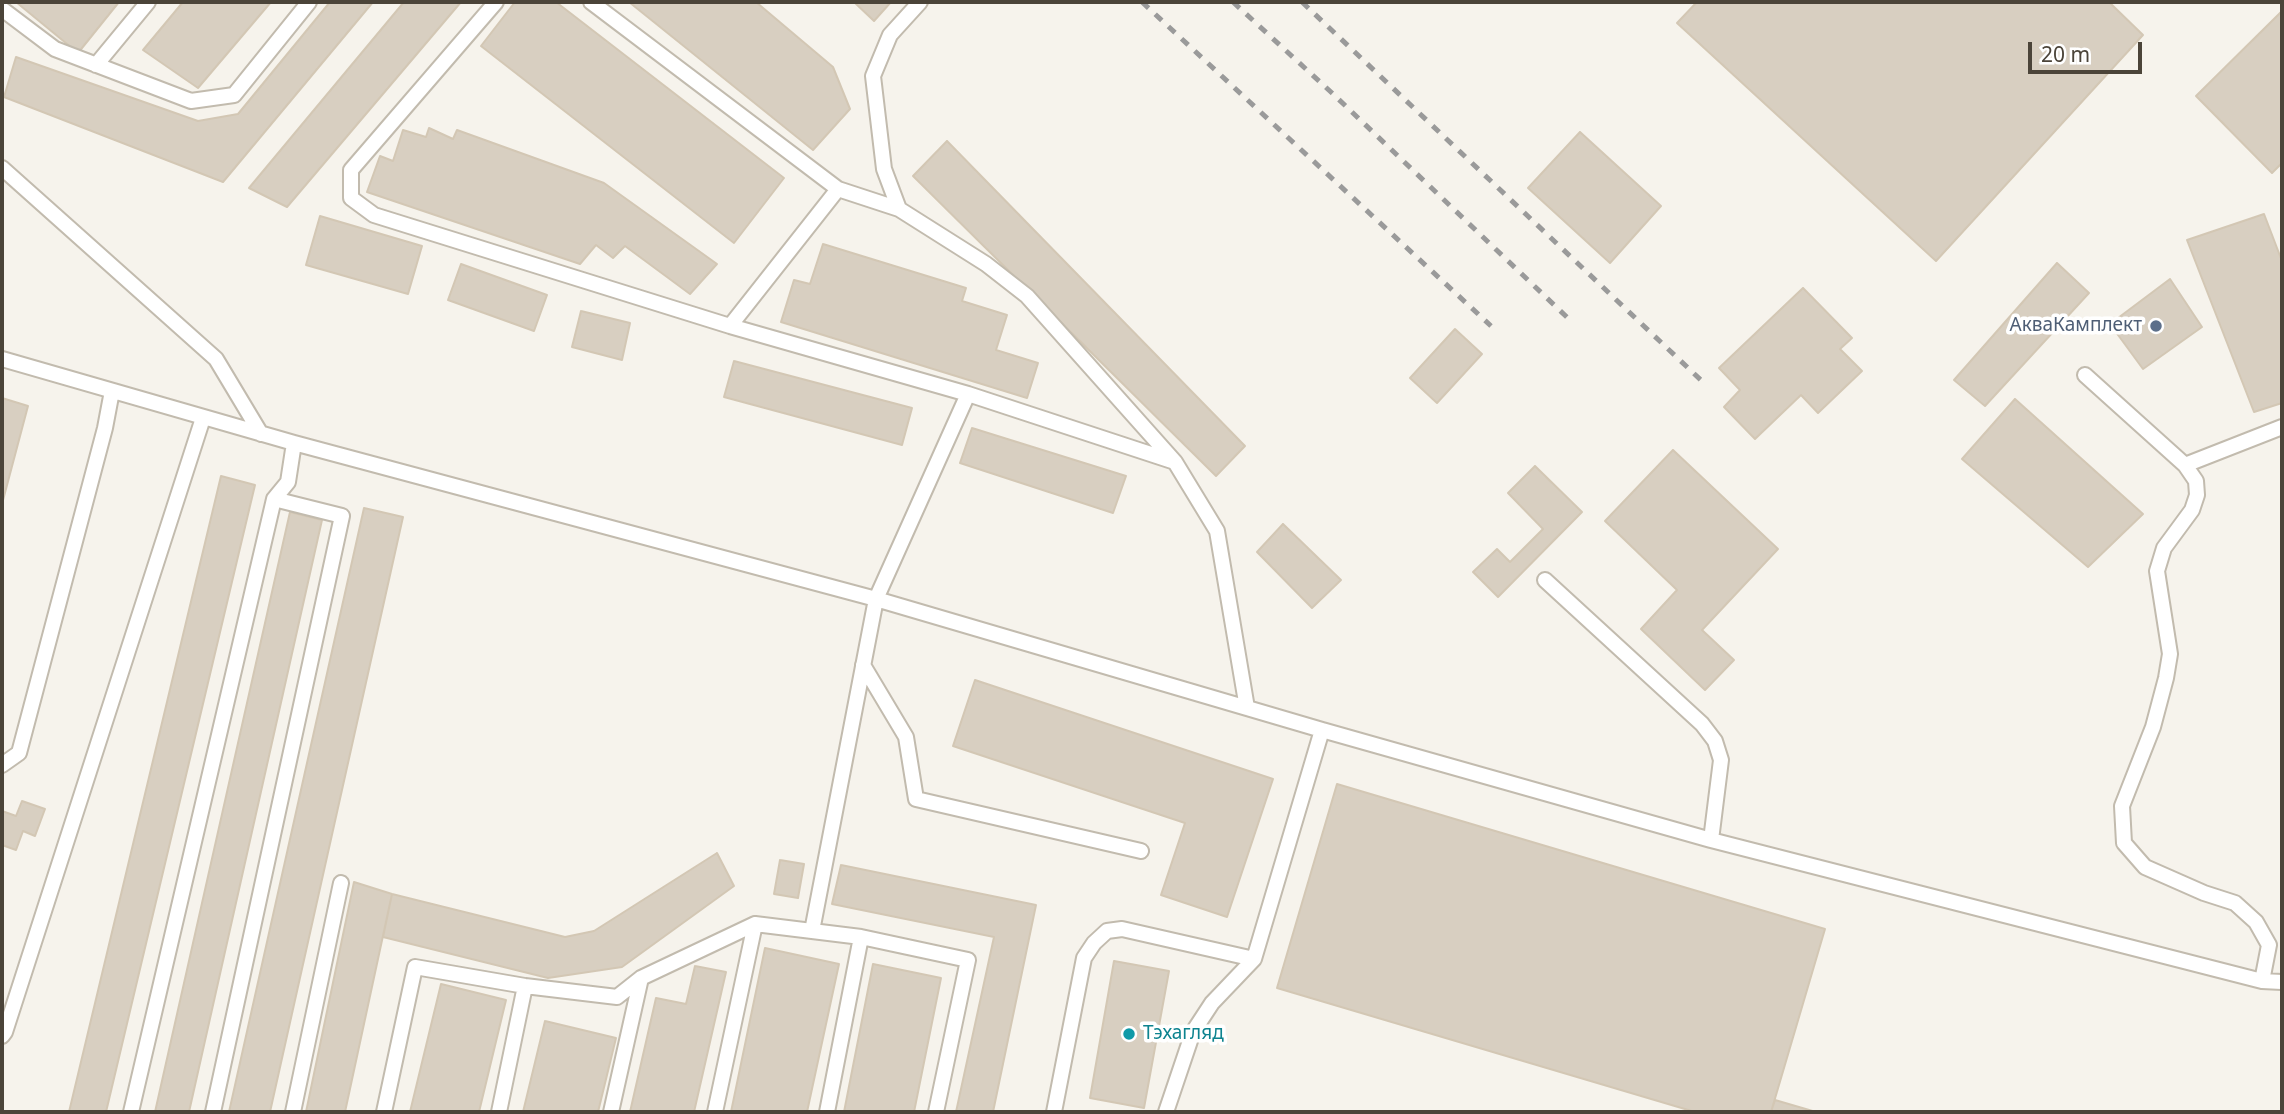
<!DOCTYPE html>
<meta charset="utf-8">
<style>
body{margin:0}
#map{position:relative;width:2284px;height:1114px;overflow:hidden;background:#f6f3ec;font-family:"Noto Sans",sans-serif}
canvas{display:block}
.frame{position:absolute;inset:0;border:4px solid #4b4439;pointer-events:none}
.scale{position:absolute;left:2028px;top:42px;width:114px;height:32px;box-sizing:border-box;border:4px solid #4b4439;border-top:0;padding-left:9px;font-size:21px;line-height:24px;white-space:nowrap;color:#4b4439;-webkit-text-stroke:5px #fff;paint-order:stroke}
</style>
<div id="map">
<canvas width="2284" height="1114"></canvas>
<div class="frame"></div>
<div class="scale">20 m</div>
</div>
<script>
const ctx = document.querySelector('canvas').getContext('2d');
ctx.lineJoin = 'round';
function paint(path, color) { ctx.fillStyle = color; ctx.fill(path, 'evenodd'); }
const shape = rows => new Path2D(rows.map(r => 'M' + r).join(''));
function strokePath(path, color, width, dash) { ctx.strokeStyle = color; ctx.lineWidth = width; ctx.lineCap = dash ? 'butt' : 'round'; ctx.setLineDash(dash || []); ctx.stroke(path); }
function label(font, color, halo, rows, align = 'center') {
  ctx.font = font + ' "Noto Sans",sans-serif'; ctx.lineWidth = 7; ctx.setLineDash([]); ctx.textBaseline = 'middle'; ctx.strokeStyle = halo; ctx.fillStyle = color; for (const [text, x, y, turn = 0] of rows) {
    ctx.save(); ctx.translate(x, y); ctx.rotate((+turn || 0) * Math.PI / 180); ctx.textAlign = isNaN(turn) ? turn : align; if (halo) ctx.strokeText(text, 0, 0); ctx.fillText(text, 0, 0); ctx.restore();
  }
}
const building = shape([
 [16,2,119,2,78,53,16,2],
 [183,2,271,2,198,88,143,50,183,2],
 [330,2,373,2,223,182,4,97,16,57,198,121,238,114,330,2],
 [404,2,461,2,287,207,249,188,404,2],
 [515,2,556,2,784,178,734,243,481,46,515,2],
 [629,2,756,2,833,67,850,109,813,150,629,2],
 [854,2,891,2,874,21,854,2],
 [1697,2,2109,2,2143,35,1936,261,1677,23,1697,2],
 [2282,11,2282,163,2272,173,2196,96,2282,11],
 [429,128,453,139,457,130,604,183,717,264,690,294,625,246,613,258,596,245,580,264,367,192,380,156,393,161,403,130,426,137,429,128],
 [1580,132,1661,206,1610,263,1528,188,1580,132],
 [947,141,1245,446,1216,476,913,176,947,141],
 [2264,214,2282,261,2282,403,2254,412,2187,240,2264,214],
 [320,216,422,246,408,294,306,265,320,216],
 [823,244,966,288,962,301,1007,315,996,350,1038,363,1027,398,781,322,794,280,810,284,823,244],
 [2057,263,2089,293,1985,406,1954,380,2057,263],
 [461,264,547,295,534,331,448,300,461,264],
 [2170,279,2202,327,2143,369,2110,324,2170,279],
 [1803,288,1852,338,1840,349,1862,371,1818,413,1801,395,1755,439,1724,407,1740,390,1719,368,1803,288],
 [581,311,630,323,622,360,572,347,581,311],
 [1455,329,1482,354,1437,403,1410,378,1455,329],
 [734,361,912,408,902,445,724,397,734,361],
 [2,398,28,406,2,504,2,398],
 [2015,399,2143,514,2088,567,1962,459,2015,399],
 [972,428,1126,476,1113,513,960,463,972,428],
 [1673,450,1778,549,1702,630,1734,660,1705,690,1641,629,1677,590,1605,521,1673,450],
 [1535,466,1582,512,1498,597,1473,572,1497,549,1510,562,1543,529,1508,493,1535,466],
 [221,476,255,485,106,1112,69,1112,221,476],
 [364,508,403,517,270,1112,229,1112,364,508],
 [290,512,322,520,189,1112,155,1112,290,512],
 [1283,524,1341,580,1312,608,1257,552,1283,524],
 [975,680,1273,779,1227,917,1161,895,1185,823,953,746,975,680],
 [1337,784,1825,929,1771,1112,1695,1112,1277,988,1337,784],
 [22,801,45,809,35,836,23,831,16,850,2,845,2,811,16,816,22,801],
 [717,853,734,886,622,967,548,978,383,937,392,894,565,937,594,931,717,853],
 [780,860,804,864,798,898,774,894,780,860],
 [841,865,1036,905,993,1112,956,1112,994,937,832,904,841,865],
 [354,882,392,894,345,1112,306,1112,354,882],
 [765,948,839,964,807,1112,731,1112,765,948],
 [1114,961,1169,971,1144,1108,1090,1098,1114,961],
 [873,964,941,978,914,1112,844,1112,873,964],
 [695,966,726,972,694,1112,630,1112,656,998,686,1004,695,966],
 [441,984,506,1000,479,1112,410,1112,441,984],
 [545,1021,616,1038,598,1112,523,1112,545,1021],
 [1775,1100,1816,1112,1771,1112,1775,1100]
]);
paint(building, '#d8cfc1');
strokePath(building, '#d3c7b4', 2);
const lane = shape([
 [496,2,351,170,351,198,374,215,730,326,968,394,1175,462],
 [591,2,838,189,899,209,986,264,1027,296,1175,462,1217,531,1247,708],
 [2,9,55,49,191,101,234,95,309,2],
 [96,65,148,2],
 [2,168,216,359,261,434],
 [899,209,884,169,873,76,890,35,920,2],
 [730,326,838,189],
 [2,359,294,443,876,599,1322,730,1711,840,2262,981,2282,982],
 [2085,375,2185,465],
 [1545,580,1702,724,1715,741,1721,760,1711,840],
 [863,665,906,737,916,799,1141,851],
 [2,765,19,753,105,428,112,391],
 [812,931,876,599,968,394],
 [2262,981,2269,945,2256,922,2235,903,2204,893,2145,867,2124,843,2122,806,2153,727,2166,678,2170,654,2157,571,2164,548,2192,510,2197,495,2196,481,2185,465,2282,427],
 [2,1036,5,1032,203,418],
 [131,1112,274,499,288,482,294,443],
 [213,1112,342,516,274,499],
 [293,1112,341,883],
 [384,1112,415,967,525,986,617,997,641,978,755,924,861,937,968,960,936,1112],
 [499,1112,525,986],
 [611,1112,641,978],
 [715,1112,755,924],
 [827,1112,861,937],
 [1054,1112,1084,958,1094,943,1107,931,1122,929,1254,959,1322,730],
 [1166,1112,1193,1032,1212,1003,1254,959]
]);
strokePath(lane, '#c2bbae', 18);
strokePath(lane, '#fff', 14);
strokePath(shape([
 [1142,2,1491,326],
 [1233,2,1332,93,1572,322],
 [1302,2,1705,384]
]), '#9a9a9a', 5, [9, 9]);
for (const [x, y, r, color] of [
 [2156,326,7,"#5c6f8a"],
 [1129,1034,7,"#0f9aa8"]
]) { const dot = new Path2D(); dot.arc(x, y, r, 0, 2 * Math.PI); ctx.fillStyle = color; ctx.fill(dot); strokePath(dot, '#fff', 2.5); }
label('19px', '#4e5e75', '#fff', [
 ["АкваКамплект",2142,326]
], 'right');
label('19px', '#0d838f', '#fff', [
 ["Тэхагляд",1143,1034]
], 'left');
</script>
